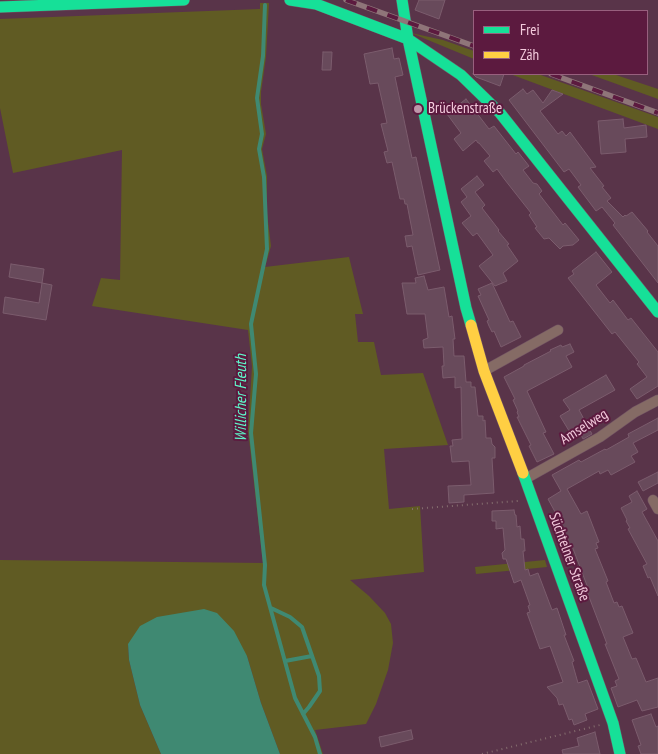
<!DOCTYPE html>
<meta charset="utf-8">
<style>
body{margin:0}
#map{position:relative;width:658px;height:754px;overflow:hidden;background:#593449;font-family:"PT Sans Narrow",sans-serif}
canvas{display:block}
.legend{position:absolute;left:473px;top:10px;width:175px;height:65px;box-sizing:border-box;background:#5c1a3f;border:1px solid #98607e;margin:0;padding:6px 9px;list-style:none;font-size:15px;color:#f3cadc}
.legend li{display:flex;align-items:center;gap:10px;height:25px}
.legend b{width:25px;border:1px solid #98607e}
</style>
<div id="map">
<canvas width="658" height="754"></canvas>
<ul class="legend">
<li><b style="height:6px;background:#16e098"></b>Frei</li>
<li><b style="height:6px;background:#ffcf43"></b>Zäh</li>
</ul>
</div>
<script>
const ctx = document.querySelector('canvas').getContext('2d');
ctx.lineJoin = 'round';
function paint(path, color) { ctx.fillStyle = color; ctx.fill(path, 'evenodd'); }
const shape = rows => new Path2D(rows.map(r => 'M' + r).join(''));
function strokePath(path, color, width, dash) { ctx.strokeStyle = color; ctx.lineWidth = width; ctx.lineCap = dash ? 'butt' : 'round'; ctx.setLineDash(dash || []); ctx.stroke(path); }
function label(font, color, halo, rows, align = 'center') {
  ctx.font = font + ' "PT Sans Narrow",sans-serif'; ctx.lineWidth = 4; ctx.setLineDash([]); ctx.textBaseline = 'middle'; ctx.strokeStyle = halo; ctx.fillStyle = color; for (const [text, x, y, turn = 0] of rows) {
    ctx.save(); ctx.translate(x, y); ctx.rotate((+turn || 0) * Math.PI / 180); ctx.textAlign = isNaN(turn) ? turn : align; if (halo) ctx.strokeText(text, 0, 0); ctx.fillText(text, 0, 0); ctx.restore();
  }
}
paint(shape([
 [260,3,269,3,266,57,261,92,261,104,266,134,262,149,267,176,267,213,271,246,265,267,349,257,363,314,355,314,358,342,374,342,381,375,423,373,448,445,384,449,389,509,420,506,424,572,350,580,369,596,385,613,391,624,393,643,388,670,376,704,366,724,315,730,323,754,280,754,261,703,247,656,128,644,129,660,140,705,161,754,0,754,0,560,263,563,248,430,252,367,248,330,92,306,101,278,120,280,122,150,13,173,0,108,0,19,260,9],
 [411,33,443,40,474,51,474,59],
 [510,74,538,74,658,117,658,129],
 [589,74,613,74,658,89,658,99],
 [545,560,547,567,476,574,475,567]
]), '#605b23');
paint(shape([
 [204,609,217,613,234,631,247,656,261,703,280,754,161,754,140,705,129,660,128,644,140,626,157,617]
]), '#3f8972');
strokePath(shape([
 [265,5,263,56,257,98,262,134,259,149,264,177,267,249,251,324,256,374,251,433,265,565,264,585,295,698,315,737,320,754],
 [271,608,290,617,302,627,319,676,320,691,309,707,303,714],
 [285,661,312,656]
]), '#3f8972', 4);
const building = shape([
 [419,0,445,0,439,19,415,10,419,0],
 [392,48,394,59,399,58,403,75,395,77,412,158,416,157,440,270,418,275,412,246,407,247,405,236,413,235,407,204,405,204,404,199,400,199,392,162,387,163,384,152,388,151,381,124,387,123,378,83,370,84,364,54,392,48],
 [323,52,332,52,331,70,322,70,323,52],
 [473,74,504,74,500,86,476,77,473,74],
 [523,89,527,94,533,90,543,103,552,90,563,94,540,111,558,134,562,131,566,136,570,132,596,167,590,168,604,186,602,187,611,198,607,201,623,217,625,215,626,216,632,212,648,231,647,232,658,246,658,283,613,225,615,223,602,207,596,211,578,187,581,185,569,169,564,172,509,100,523,89],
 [466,99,489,129,494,126,516,154,518,152,529,166,523,170,533,183,537,184,542,191,539,194,563,225,565,223,579,240,573,245,563,246,560,249,549,238,544,239,535,228,537,227,529,215,531,213,505,180,497,169,493,172,484,161,490,156,479,143,478,143,476,140,463,151,454,139,461,133,447,114,466,99],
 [623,119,624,128,646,125,647,137,625,139,626,152,601,154,598,121,623,119],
 [477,176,484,185,475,192,485,205,482,208,499,230,498,231,509,244,507,245,518,261,503,273,507,281,495,286,479,266,493,255,477,233,473,236,462,223,471,216,461,202,467,197,461,189,477,176],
 [596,252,612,272,596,285,610,303,613,300,628,320,631,318,658,352,658,386,637,399,630,389,647,377,637,364,639,362,615,332,612,334,568,278,574,274,572,271,596,252],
 [11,264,44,269,42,283,9,277,11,264],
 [424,276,428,290,444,287,449,317,452,316,455,339,453,339,454,356,464,356,466,382,471,382,471,387,475,387,478,416,483,416,483,421,485,420,486,438,491,438,492,444,495,447,495,458,492,458,494,493,464,495,464,502,449,503,448,486,471,485,469,461,452,462,450,446,453,446,452,440,462,439,461,387,455,388,455,377,443,378,442,366,444,366,443,347,424,348,423,340,428,338,425,314,407,314,402,283,416,283,415,278,424,276],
 [42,283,52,285,46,320,3,313,5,297,39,303,42,283],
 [492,283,510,322,513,321,521,337,501,347,494,331,492,332,489,326,487,321,489,320,478,296,481,295,478,289,492,283],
 [570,344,574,352,566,356,572,367,527,391,546,432,543,433,554,454,537,462,529,446,531,445,517,417,519,417,517,412,518,411,513,400,515,399,504,377,524,366,524,365,551,351,550,350,561,345,562,347,570,344],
 [606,375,615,390,579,410,592,434,583,439,581,435,574,439,560,416,570,410,563,400,606,375],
 [658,418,658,430,633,443,638,452,631,456,635,462,611,475,608,470,600,474,599,471,567,489,581,514,587,511,599,542,596,543,598,548,595,549,608,581,606,582,614,603,617,602,619,607,622,606,633,633,623,637,632,659,636,658,646,682,658,678,658,707,642,711,637,700,618,707,611,688,617,686,615,681,619,679,605,644,607,644,586,589,588,588,572,546,571,547,560,521,548,499,561,491,552,475,579,460,581,462,605,449,606,450,629,437,628,434,658,418],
 [658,472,658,483,643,491,638,482,658,472],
 [637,491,647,509,642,512,658,541,658,596,650,577,648,578,643,566,647,564,628,529,630,528,626,521,627,520,621,508,632,502,629,496,637,491],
 [514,510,515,515,516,515,517,527,520,526,521,539,524,539,525,551,523,551,525,570,528,569,530,576,538,573,552,610,557,608,566,635,564,635,574,661,572,662,578,683,587,680,598,709,585,714,587,720,574,725,572,719,569,720,563,704,559,705,557,698,547,687,563,682,550,646,540,649,527,613,530,612,528,606,530,605,521,580,514,583,506,559,503,559,502,553,505,550,503,528,496,529,496,521,492,521,492,511,514,510],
 [651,714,656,727,658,726,658,754,641,754,638,746,641,745,632,720,651,714],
 [411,730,413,739,381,747,379,737,411,730],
 [595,732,600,754,563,754,562,750,579,746,577,738,595,732]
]);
paint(building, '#684a5b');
strokePath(building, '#7b5c6d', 1);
const street = shape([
 [484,371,558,330],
 [525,479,600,437,635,412,658,400],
 [653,500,658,509]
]);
const fast = shape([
 [290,0,316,4,408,39,461,75,500,113,658,312],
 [402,0,408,39,466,308,471,325],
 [0,7,184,0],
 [523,473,613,723,620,754]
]);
const slow = shape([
 [471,325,484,371,523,473]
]);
strokePath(street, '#715263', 11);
strokePath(fast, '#715263', 12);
strokePath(slow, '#715263', 12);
strokePath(shape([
 [412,509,518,501],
 [482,754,600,725]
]), '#846d6e', 2, [1, 4]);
strokePath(street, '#856b65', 10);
strokePath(fast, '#16e098', 11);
strokePath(slow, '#ffcf43', 11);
const rail = shape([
 [346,0,474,46],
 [551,74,658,113]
]);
strokePath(rail, '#8f7579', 5.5);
strokePath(rail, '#5c1a3f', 4, [11]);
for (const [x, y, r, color] of [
 [418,109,5,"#bd96a9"]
]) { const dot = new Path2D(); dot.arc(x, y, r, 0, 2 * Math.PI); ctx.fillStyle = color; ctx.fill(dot); strokePath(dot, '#5c1a3f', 2); }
label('15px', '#f3cadc', '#5c1a3f', [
 ["Brückenstraße",428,109]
], 'left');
label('15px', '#f3cadc', '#5c1a3f', [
 ["Amselweg",584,427,-32],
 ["Süchtelner Straße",569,557,70]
]);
label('italic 16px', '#5ef8c9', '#5c1a3f', [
 ["Willicher Fleuth",241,398,-90]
]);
</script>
